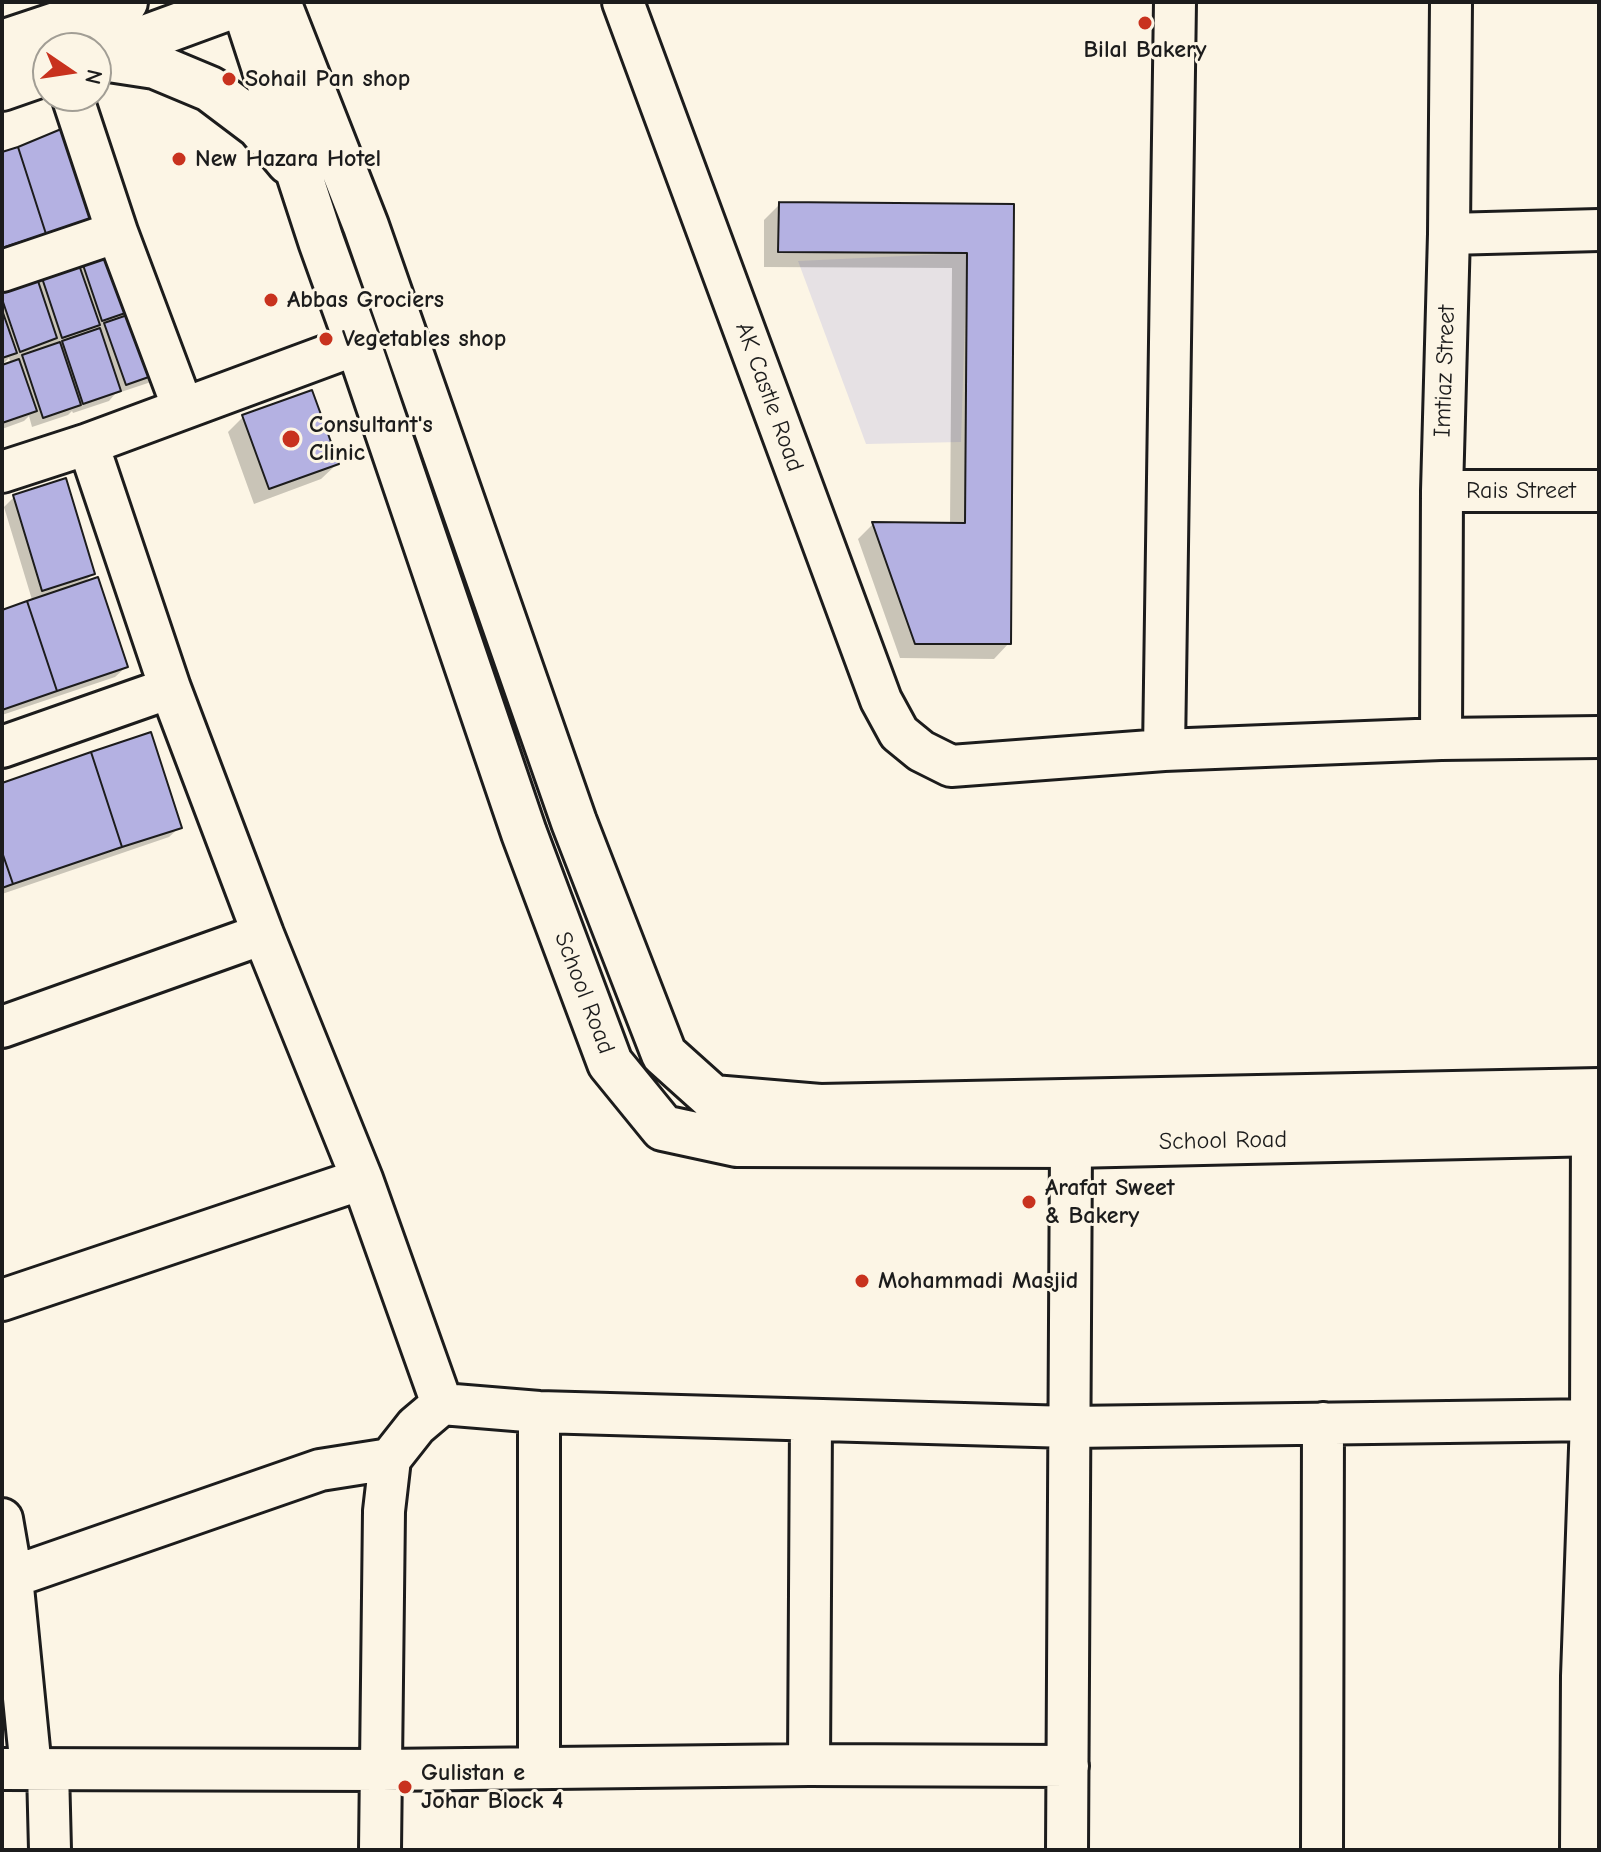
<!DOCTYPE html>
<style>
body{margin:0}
#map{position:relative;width:1601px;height:1852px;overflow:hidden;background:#fcf5e5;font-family:"Comic Neue",sans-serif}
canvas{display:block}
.frame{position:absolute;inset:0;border:4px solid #1c1c1c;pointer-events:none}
.north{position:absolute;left:32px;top:32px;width:80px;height:80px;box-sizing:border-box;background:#fcf5e5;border:2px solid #a29e95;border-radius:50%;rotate:103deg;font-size:22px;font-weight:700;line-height:32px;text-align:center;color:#1c1c1c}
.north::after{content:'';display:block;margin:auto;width:28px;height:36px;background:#c8321e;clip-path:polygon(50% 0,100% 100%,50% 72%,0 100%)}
</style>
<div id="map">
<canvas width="1601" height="1852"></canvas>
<div class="frame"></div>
<div class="north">N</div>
</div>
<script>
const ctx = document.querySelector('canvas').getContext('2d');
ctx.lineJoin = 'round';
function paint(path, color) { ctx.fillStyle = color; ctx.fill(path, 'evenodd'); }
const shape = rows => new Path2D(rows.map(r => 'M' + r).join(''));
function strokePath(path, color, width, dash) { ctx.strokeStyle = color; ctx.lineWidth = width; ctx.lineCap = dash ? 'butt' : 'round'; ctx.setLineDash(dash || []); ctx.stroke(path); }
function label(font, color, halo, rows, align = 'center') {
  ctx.font = font + ' "Comic Neue",sans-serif'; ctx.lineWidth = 6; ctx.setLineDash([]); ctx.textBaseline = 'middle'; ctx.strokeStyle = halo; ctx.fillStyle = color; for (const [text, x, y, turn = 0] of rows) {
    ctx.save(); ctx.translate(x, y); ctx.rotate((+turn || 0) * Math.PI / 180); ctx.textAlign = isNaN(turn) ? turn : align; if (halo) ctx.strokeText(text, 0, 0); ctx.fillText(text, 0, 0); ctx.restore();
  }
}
paint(shape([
 [967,253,961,442,866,444,798,261]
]), '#e6e1e4');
paint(shape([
 [2,154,105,216,2,255],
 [780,204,1012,206,1009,643,994,659,900,658,858,539,873,524,950,525,952,268,764,267,764,220],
 [117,248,161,372,151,382,115,394,109,401,73,413,72,411,68,415,32,427,29,416,24,421,2,429,2,367,11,364,9,358,2,365,2,289,36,282,42,277],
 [244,416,337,464,321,479,254,504,228,432],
 [14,497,93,574,81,585,126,667,115,677,2,715,2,613,33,603,4,507],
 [2,784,180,827,169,837,2,894]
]), '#0003');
const building = shape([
 [78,122,107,216,46,234,18,147,78,122],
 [18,147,46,234,2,248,2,152,18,147],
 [779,202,1014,204,1011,644,915,644,872,522,965,523,967,253,778,252,779,202],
 [119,246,140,308,102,321,81,259,119,246],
 [78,262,100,325,62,338,41,275,78,262],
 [36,275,57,338,20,352,2,299,2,287,36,275],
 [2,310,17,353,2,358,2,310],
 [142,310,163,372,126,385,104,323,142,310],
 [100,328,121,391,83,404,62,341,100,328],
 [60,342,81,405,43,418,22,355,60,342],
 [19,359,37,411,2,423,2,365,19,359],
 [312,390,339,464,269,489,242,415,312,390],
 [66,478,95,574,42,591,13,495,66,478],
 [98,577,128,667,57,691,27,601,98,577],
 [27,601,57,691,2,710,2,610,27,601],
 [151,732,182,828,122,847,91,752,151,732],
 [91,752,122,847,13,884,2,852,2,783,91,752],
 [2,852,13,884,2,888,2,852]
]);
paint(building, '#b4b1e2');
strokePath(building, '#1c1c1c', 2);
const minor = shape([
 [623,2,881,700,899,733,921,751,951,766,1164,750,1441,739,1599,737],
 [72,96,117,232,183,408],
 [1449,234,1599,230],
 [2,271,117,232],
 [88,444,170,688,263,934,362,1179,442,1404],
 [2,472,88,444,358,344],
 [1442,491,1599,491],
 [1441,739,1442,491,1449,234,1451,2],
 [2,747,170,688],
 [1164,750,1175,2],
 [2,1027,263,934],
 [2,1300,362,1179],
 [2,1519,12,1577,31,1769],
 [12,1577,320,1470,390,1459],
 [809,1765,811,1421],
 [539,1768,539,1412],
 [2,1769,382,1770,809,1765,1068,1766],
 [48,1770,50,1850],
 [380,1850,384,1511,390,1459,416,1426,442,1404,539,1412,1070,1427,1599,1420],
 [1067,1850,1071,1145],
 [1322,1850,1323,1423],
 [1581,1850,1582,1676,1591,1420,1592,1133]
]);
const tertiary = shape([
 [278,2,366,226,574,822,664,1054,713,1098,820,1107,1599,1091],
 [2,43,125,2],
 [96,56,243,2,321,241,358,344,524,833,610,1063,663,1128,737,1144,1071,1145,1599,1133],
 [96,57,155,66,210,89,259,126,289,162],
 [2,88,48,72]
]);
strokePath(minor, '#1c1c1c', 46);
strokePath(tertiary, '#1c1c1c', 50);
strokePath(minor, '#fcf5e5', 40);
strokePath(tertiary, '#fcf5e5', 44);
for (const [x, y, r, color] of [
 [1145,23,8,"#c8321e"],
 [229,79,8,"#c8321e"],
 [179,159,8,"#c8321e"],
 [271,300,8,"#c8321e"],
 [326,339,8,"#c8321e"],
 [291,439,10,"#c8321e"],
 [1029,1202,8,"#c8321e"],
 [862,1281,8,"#c8321e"],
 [405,1787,8,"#c8321e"]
]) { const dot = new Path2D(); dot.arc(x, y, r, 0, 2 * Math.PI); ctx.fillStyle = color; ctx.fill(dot); strokePath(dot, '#fcf5e5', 3); }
label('bold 24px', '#1c1c1c', '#fcf5e5', [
 ["Bilal Bakery",1145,50,"center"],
 ["Sohail Pan shop",245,79],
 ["New Hazara Hotel",195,159],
 ["Abbas Grociers",287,300],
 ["Vegetables shop",342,339],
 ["Consultant's",309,425],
 ["Clinic",309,453],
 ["Arafat Sweet",1045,1188],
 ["& Bakery",1045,1216],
 ["Mohammadi Masjid",878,1281],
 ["Gulistan e",421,1773],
 ["Johar Block 4",421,1801]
], 'left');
label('24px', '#1c1c1c', '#fcf5e5', [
 ["Imtiaz Street",1445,371,-88],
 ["AK Castle Road",769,397,70],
 ["Rais Street",1521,491],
 ["School Road",584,993,69],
 ["School Road",1223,1141,-1]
]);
</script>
